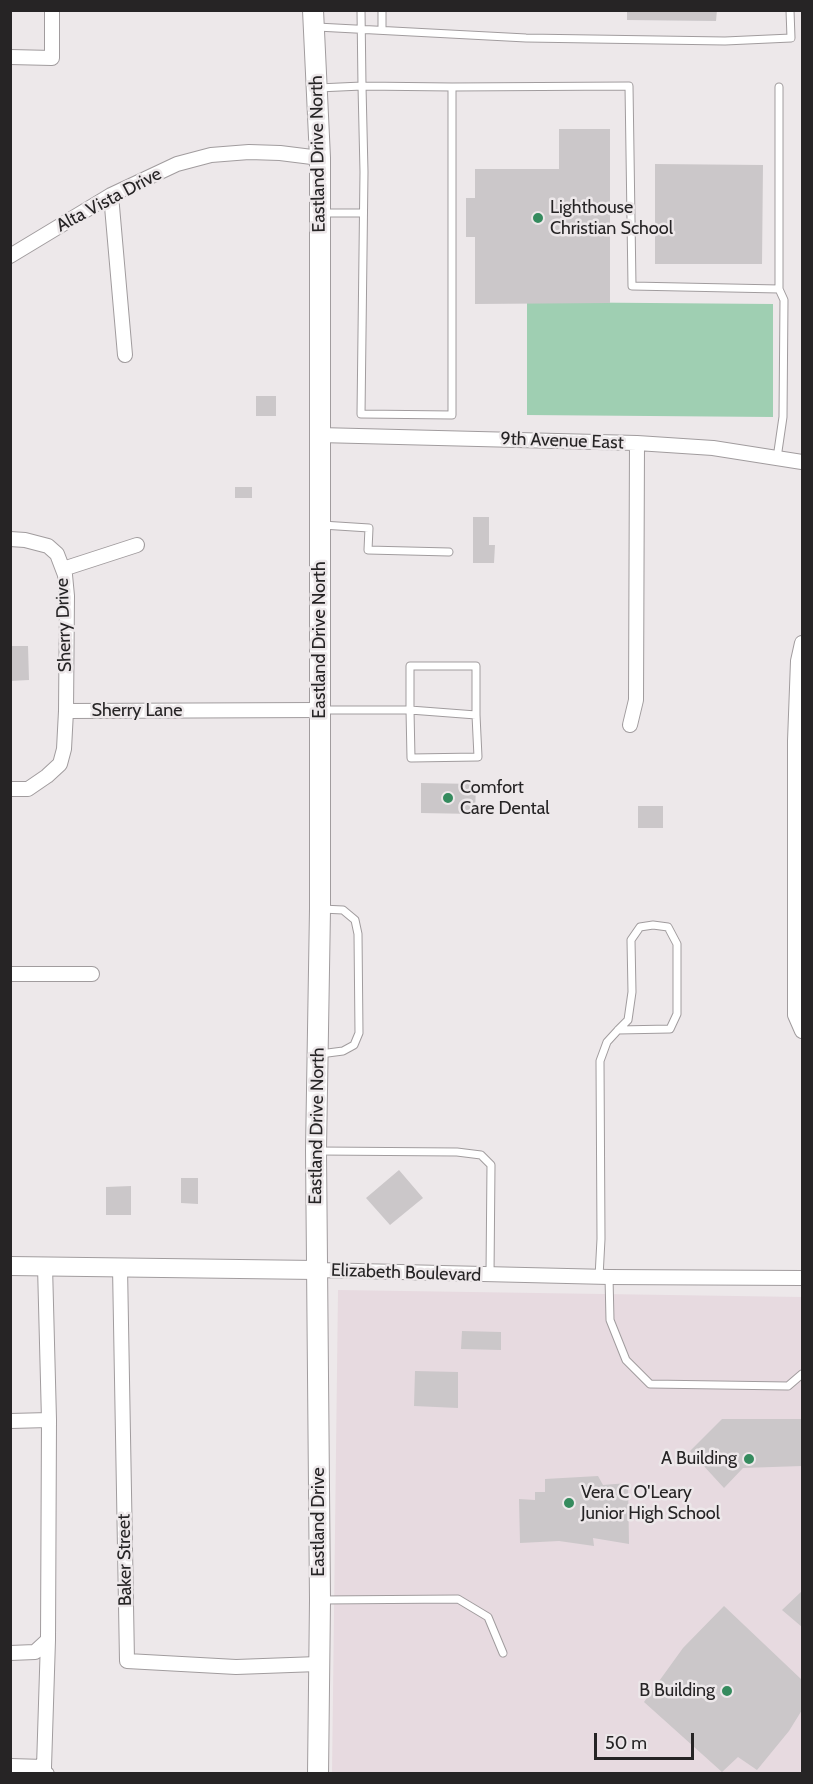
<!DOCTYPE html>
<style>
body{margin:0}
#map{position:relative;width:813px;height:1784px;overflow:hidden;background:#ede8ea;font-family:Cabin,sans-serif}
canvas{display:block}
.frame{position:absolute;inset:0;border:12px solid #262425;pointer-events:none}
.scale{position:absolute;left:594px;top:1733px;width:100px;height:27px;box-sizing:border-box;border:3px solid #262425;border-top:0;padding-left:8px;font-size:18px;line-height:21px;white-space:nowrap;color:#262425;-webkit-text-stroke:4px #ede8ea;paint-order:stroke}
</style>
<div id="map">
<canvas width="813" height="1784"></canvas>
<div class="frame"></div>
<div class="scale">50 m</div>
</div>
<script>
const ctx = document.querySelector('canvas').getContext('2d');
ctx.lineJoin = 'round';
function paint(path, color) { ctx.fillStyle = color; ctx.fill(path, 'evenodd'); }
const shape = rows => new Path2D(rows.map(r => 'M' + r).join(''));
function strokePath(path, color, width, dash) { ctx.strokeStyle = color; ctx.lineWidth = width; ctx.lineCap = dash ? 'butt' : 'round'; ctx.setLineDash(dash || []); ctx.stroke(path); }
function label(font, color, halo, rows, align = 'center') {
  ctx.font = font + ' Cabin,sans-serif'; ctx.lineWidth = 5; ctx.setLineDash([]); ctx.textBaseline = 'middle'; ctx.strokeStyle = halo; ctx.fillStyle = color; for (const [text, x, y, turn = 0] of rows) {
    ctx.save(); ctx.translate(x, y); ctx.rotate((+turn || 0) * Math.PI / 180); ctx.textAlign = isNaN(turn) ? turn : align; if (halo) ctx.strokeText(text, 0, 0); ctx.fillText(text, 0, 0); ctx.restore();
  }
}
paint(shape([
 [338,1290,802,1297,802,1773,332,1774]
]), '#e7dae0');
paint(shape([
 [527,302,773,304,773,417,527,415]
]), '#9fcfb2');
paint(shape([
 [627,10,717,10,716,21,627,20],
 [559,129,610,129,610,303,475,304,475,237,466,237,466,198,475,198,475,169,559,169],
 [655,164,763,165,762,264,655,264],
 [256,396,276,396,276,416,256,416],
 [235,487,252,487,252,498,235,498],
 [473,517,489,517,489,545,495,545,494,563,473,563],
 [10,646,28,646,29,680,10,681],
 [421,783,476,784,475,814,421,813],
 [638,806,663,806,663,828,638,828],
 [399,1170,423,1198,390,1225,366,1198],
 [181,1178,198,1178,198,1204,181,1203],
 [131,1186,131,1215,106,1215,106,1187],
 [462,1331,501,1332,501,1350,461,1349],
 [415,1371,458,1372,458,1408,414,1406],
 [722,1419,802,1419,802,1466,743,1468,724,1488,690,1451],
 [598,1476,603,1485,628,1483,629,1544,593,1538,594,1546,559,1541,520,1543,519,1499,535,1500,535,1492,545,1492,545,1479],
 [802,1591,802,1627,782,1610],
 [724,1606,802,1680,802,1710,789,1731,757,1770,738,1757,722,1772,644,1702,683,1648]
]), '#cbc7c9');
const service = shape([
 [317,27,526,38,725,41,791,38,790,10],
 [382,29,382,10],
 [452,87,629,86,632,286,779,289,779,87],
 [318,88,362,86,452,87,452,415,361,414,364,172,362,86,361,10],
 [321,213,363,213],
 [777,458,783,417,784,300,779,289],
 [322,525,369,528,368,550,449,552],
 [323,710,410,710,476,715,478,757,411,758,410,710,410,666,476,666,476,715],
 [320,1054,343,1051,354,1045,359,1033,358,934,355,920,343,910,322,909],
 [319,1151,457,1152,481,1155,491,1165,490,1274],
 [599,1277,601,1239,600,1061,607,1042,618,1030,628,1020,632,992,631,940,640,927,653,925,668,927,677,944,677,1014,670,1029,618,1030],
 [609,1277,610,1320,626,1360,650,1384,788,1386,802,1374],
 [322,1600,458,1599,488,1617,503,1653]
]);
const minor = shape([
 [10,57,52,58,52,10],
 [111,195,125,355],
 [10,256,111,195,177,164,211,155,249,152,280,153,320,158],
 [319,435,637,443,713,448,802,462],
 [10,539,25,540,48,546,57,554,65,575,67,596,66,711,64,749,60,764,47,776,28,789,10,789],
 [63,569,137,545],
 [802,643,798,661,795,741,795,1015,802,1031],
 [66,711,320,710],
 [630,725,636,700,637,443],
 [10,974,92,974],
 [120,1267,127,1661,236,1667,318,1664],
 [316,1270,609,1277,802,1278],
 [10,1421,49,1420],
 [10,1653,35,1652,48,1640,49,1420,45,1266],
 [10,1766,44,1767],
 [47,1774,44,1772,44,1767,48,1640]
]);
const tertiary = shape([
 [10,1266,316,1270]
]);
const secondary = shape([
 [313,10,320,158,320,909,316,1151,320,1600,318,1774]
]);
strokePath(service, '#a19c9e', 9);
strokePath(minor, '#a19c9e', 16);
strokePath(tertiary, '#a19c9e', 20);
strokePath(secondary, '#a19c9e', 22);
strokePath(service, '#fff', 7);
strokePath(minor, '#fff', 14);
strokePath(tertiary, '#fff', 18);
strokePath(secondary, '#fff', 20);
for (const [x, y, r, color] of [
 [538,218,6,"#358b5e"],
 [448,798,6,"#358b5e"],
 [749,1459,6,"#358b5e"],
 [569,1503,6,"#358b5e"],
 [727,1691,6,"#358b5e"]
]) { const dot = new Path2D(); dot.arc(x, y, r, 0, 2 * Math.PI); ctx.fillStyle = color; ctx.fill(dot); strokePath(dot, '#ede8ea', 2); }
label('18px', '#262425', '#ede8ea', [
 ["Eastland Drive North",318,154,-91],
 ["Alta Vista Drive",109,200,-28],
 ["9th Avenue East",562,441,2],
 ["Sherry Drive",64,625,-92],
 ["Eastland Drive North",320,640,-90],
 ["Sherry Lane",137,711],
 ["Eastland Drive North",317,1126,-89],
 ["Elizabeth Boulevard",406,1273,2],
 ["Eastland Drive",319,1522,-90],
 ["Baker Street",125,1560,-91]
]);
label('18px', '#262425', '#ede8ea', [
 ["Lighthouse",550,208],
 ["Christian School",550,229],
 ["Comfort",460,788],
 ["Care Dental",460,809],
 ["A Building",737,1459,"right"],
 ["Vera C O'Leary",581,1493],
 ["Junior High School",581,1514],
 ["B Building",715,1691,"right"]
], 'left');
</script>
